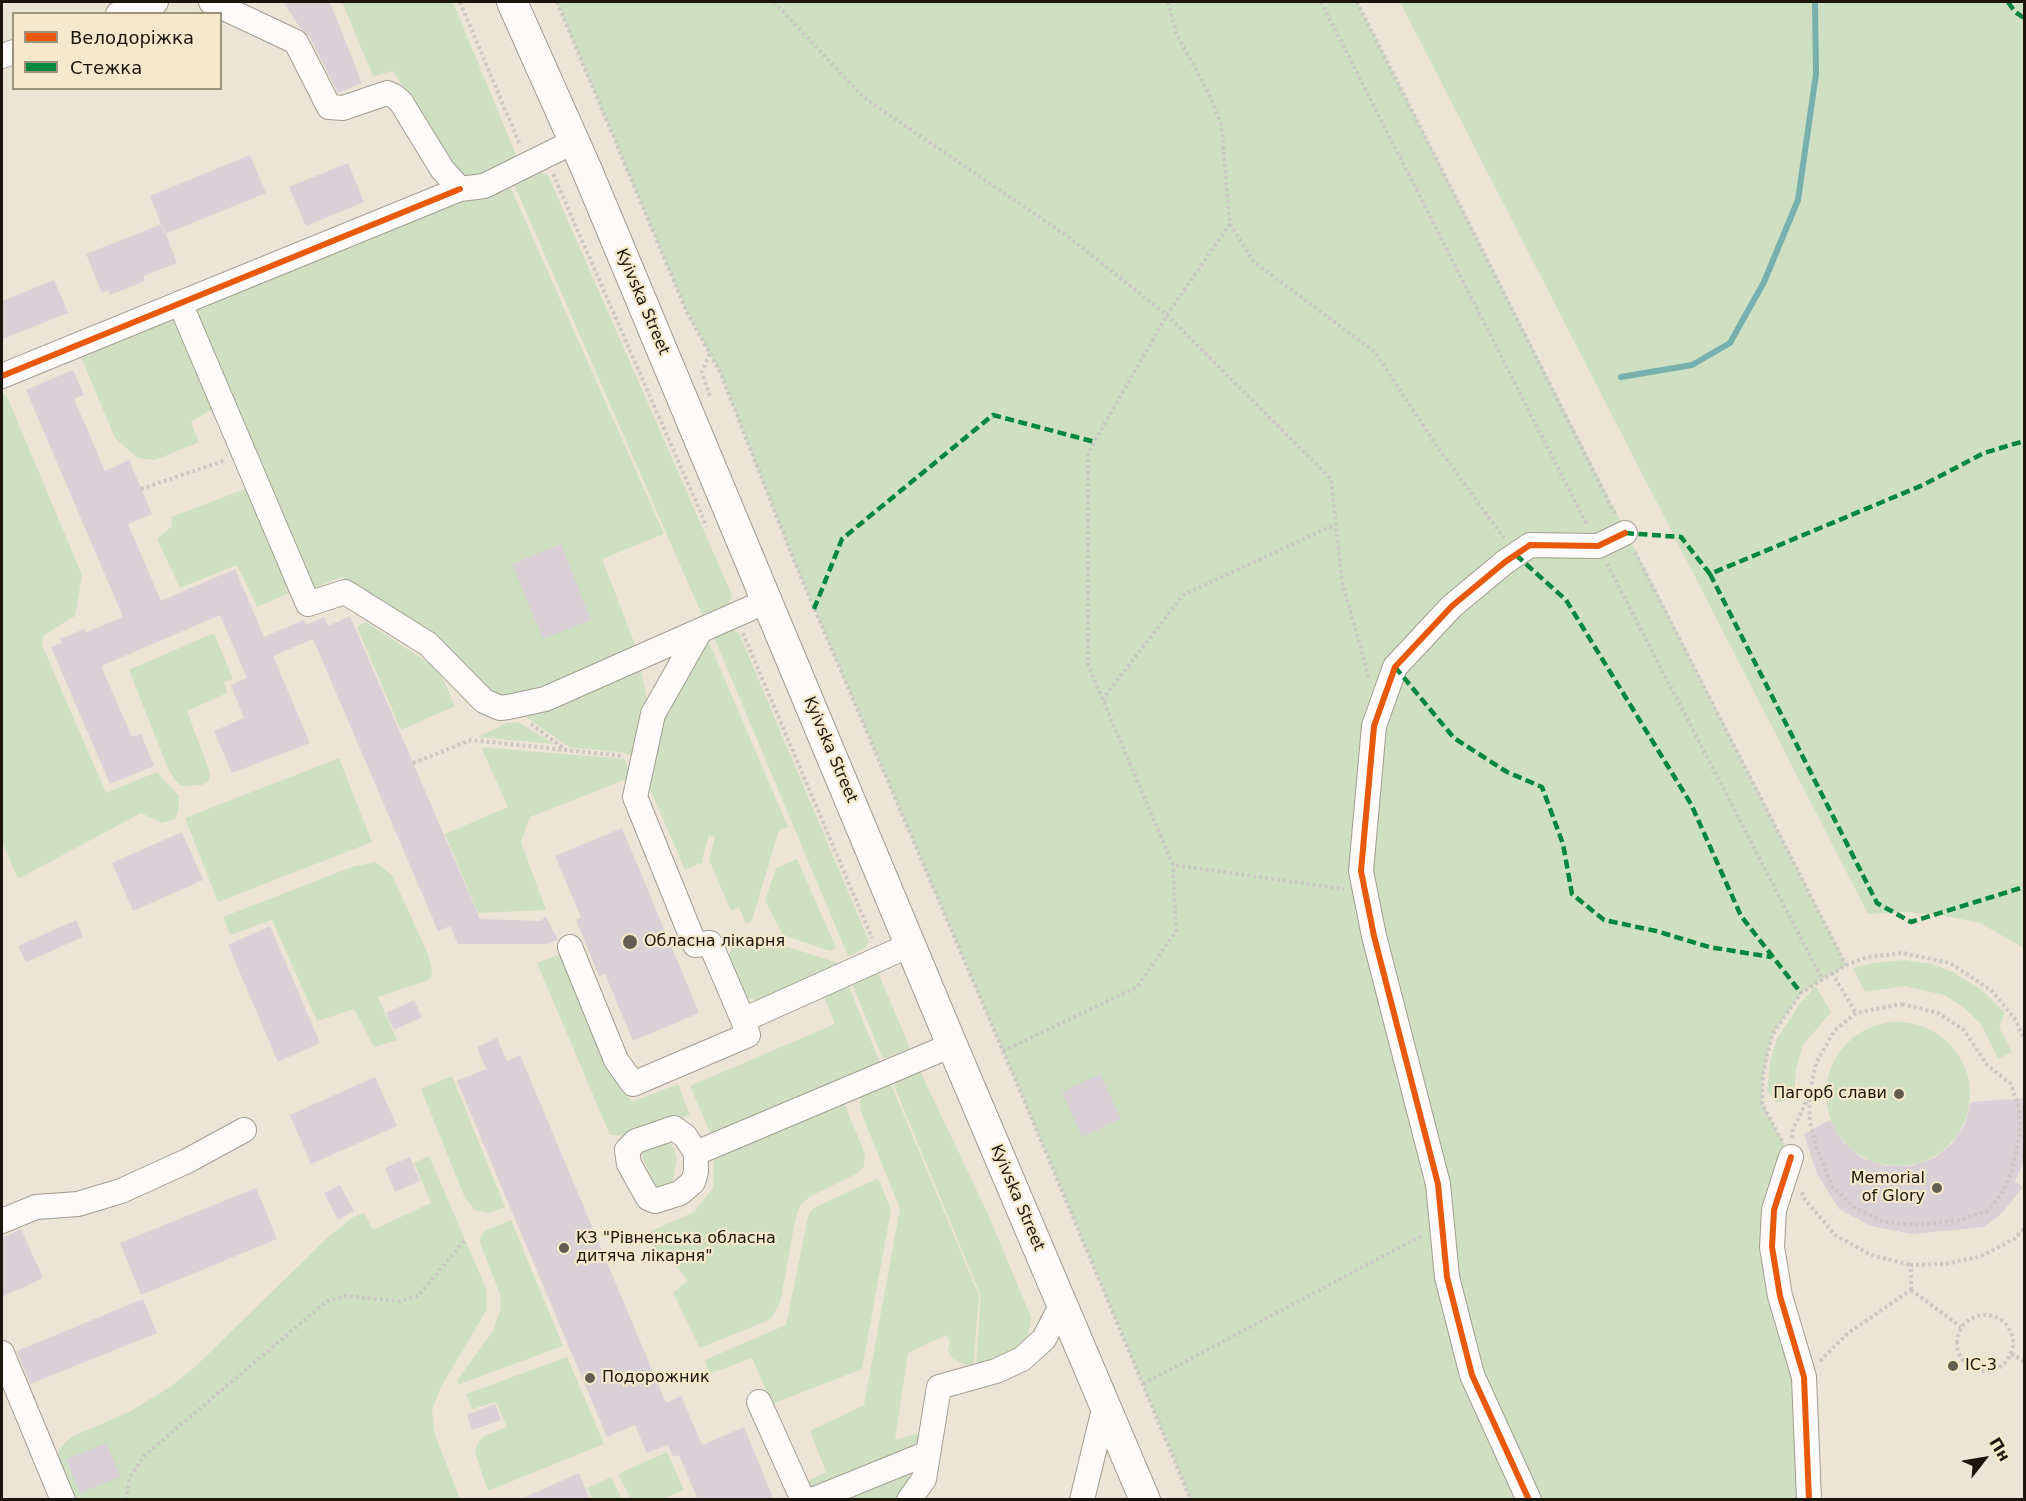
<!DOCTYPE html>
<meta charset="utf-8">
<style>
body{margin:0}
#map{position:relative;width:2026px;height:1501px;overflow:hidden;background:#ece4d4;font-family:"DejaVu Sans",sans-serif}
canvas{display:block}
.frame{position:absolute;inset:0;border:3px solid #1b160b;pointer-events:none}
.legend{position:absolute;left:12px;top:12px;width:210px;height:78px;box-sizing:border-box;background:#f6e8ca;border:2px solid #9e947e;margin:0;padding:8px 10px;list-style:none;font-size:18px;color:#1b160b}
.legend li{display:flex;align-items:center;gap:12px;height:30px}
.legend b{width:30px;border:2px solid #9e947e}
.north{position:absolute;left:1954px;top:1429px;width:60px;height:60px;-webkit-text-stroke:4px #f6e8ca;paint-order:stroke;rotate:59deg;font-size:16px;font-weight:700;line-height:24px;text-align:center;color:#1b160b}
.north::after{content:'';display:block;margin:auto;width:21px;height:27px;background:#1b160b;clip-path:polygon(50% 0,100% 100%,50% 72%,0 100%)}
</style>
<div id="map">
<canvas width="2026" height="1501"></canvas>
<div class="frame"></div>
<ul class="legend">
<li><b style="height:8px;background:#e8590c"></b>Велодоріжка</li>
<li><b style="height:8px;background:#00873e"></b>Стежка</li>
</ul>
<div class="north">Пн</div>
</div>
<script>
const ctx = document.querySelector('canvas').getContext('2d');
ctx.lineJoin = 'round';
function paint(path, color) { ctx.fillStyle = color; ctx.fill(path, 'evenodd'); }
const shape = rows => new Path2D(rows.map(r => 'M' + r).join(''));
function strokePath(path, color, width, dash) { ctx.strokeStyle = color; ctx.lineWidth = width; ctx.lineCap = dash ? 'butt' : 'round'; ctx.setLineDash(dash || []); ctx.stroke(path); }
function label(font, color, halo, rows, align = 'center') {
  ctx.font = font + ' "DejaVu Sans",sans-serif'; ctx.lineWidth = 4.5; ctx.setLineDash([]); ctx.textBaseline = 'middle'; ctx.strokeStyle = halo; ctx.fillStyle = color; for (const [text, x, y, turn = 0] of rows) {
    ctx.save(); ctx.translate(x, y); ctx.rotate((+turn || 0) * Math.PI / 180); ctx.textAlign = isNaN(turn) ? turn : align; if (halo) ctx.strokeText(text, 0, 0); ctx.fillText(text, 0, 0); ctx.restore();
  }
}
paint(shape([
 [342,2,453,2,517,157,481,177,466,177,451,166,393,71,373,76],
 [557,2,1357,2,1846,965,1801,993,1772,1035,1763,1074,1762,1104,1791,1157,1774,1210,1804,1377,1809,1499,1191,1499,1035,1126,795,563,720,372,686,310],
 [1400,2,2024,2,2024,948,1980,923,1941,915,1904,912,1868,914],
 [536,171,548,175,732,595,728,604,702,615,513,182],
 [509,184,664,534,602,559,636,647,541,688,501,697,493,695,341,577,305,592,186,307,463,193],
 [176,312,217,406,191,422,199,442,155,460,138,458,115,438,78,350],
 [6,394,82,575,75,616,44,635,42,645,106,793,157,772,179,796,179,808,175,819,162,823,141,813,18,879,2,842,2,396],
 [253,486,296,590,257,607,237,565,180,588,157,539,172,526,171,517],
 [366,622,433,666,443,679,455,706,401,730,357,627],
 [732,629,739,633,869,941,866,948,848,956,714,637],
 [214,633,233,679,224,682,227,693,187,711,210,773,209,781,202,785,181,786,174,779,167,766,129,670],
 [708,640,788,827,779,830,752,920,746,924,739,907,731,911,709,860,715,837,709,835,702,859,703,862,685,870,647,782,662,719],
 [640,665,650,714,638,759,625,753,569,747,526,717],
 [518,722,554,744,478,737,507,723],
 [481,747,624,759,632,777,530,817,521,842,546,910,478,913,445,834,508,807],
 [339,758,372,842,218,902,185,818],
 [797,859,836,948,830,951,783,935,765,901,776,868],
 [375,862,392,875,428,954,432,969,431,977,426,981,378,997,397,1040,374,1047,354,1009,317,1021,272,920,230,935,223,917,352,867],
 [754,936,838,963,762,1001,746,998,729,958,731,949,738,942],
 [566,952,617,1082,632,1102,678,1084,690,1115,628,1136,610,1135,537,963],
 [1905,960,1931,964,1953,972,1982,990,2005,1013,1999,1027,2012,1052,1998,1059,1981,1024,1963,1007,1944,995,1904,986,1865,992,1853,968,1873,963],
 [877,970,910,1048,883,1059,851,981],
 [847,982,880,1063,712,1137,690,1086,835,1024,823,994],
 [1816,986,1831,1012,1803,1045,1796,1069,1794,1100,1776,1102,1767,1091,1770,1062,1777,1039,1800,1003],
 '1826 1094a72 72 0 1 1 144 0a72 72 0 1 1-144 0Z',
 [920,1071,988,1214,1031,1317,1028,1336,1011,1353,976,1366,981,1296,893,1083],
 [452,1076,505,1207,488,1213,475,1210,465,1198,421,1089],
 [891,1084,979,1296,973,1368,953,1359,948,1351,950,1342,946,1335,908,1353,895,1440,920,1433,918,1445,808,1490,805,1482,826,1472,810,1431,864,1405,900,1209,861,1112,860,1102,861,1097],
 [844,1103,865,1154,864,1166,858,1173,809,1197,800,1206,796,1216,780,1303,771,1319,700,1348,673,1293,687,1281,675,1263,658,1256,647,1233,694,1212,713,1188,714,1158],
 [667,1135,677,1157,673,1181,656,1188,638,1147],
 [429,1156,486,1288,487,1309,441,1387,432,1410,435,1435,460,1499,68,1499,53,1465,60,1448,71,1437,129,1412,170,1387,196,1366,326,1239,353,1217,364,1213,373,1230,431,1203,414,1163],
 [878,1178,891,1210,862,1369,772,1404,752,1358,709,1374,705,1360,786,1325,808,1217,812,1209],
 [511,1220,563,1346,457,1385,458,1379,493,1331,501,1308,500,1294,480,1243,481,1235,486,1230],
 [567,1357,604,1444,488,1491,475,1453,477,1445,482,1437,507,1427,496,1402,472,1409,466,1394],
 [667,1452,684,1490,663,1499,631,1499,618,1474],
 [910,1473,909,1480,897,1499,834,1500],
 [611,1477,622,1499,592,1499,587,1488]
]), '#cfe0c2');
strokePath(shape([
 [1621,377,1692,365,1730,343,1764,282,1798,200,1816,74,1815,2]
]), '#77b0ae', 6);
paint(shape([
 [284,2,330,2,362,83,338,93,309,36,300,28],
 [250,155,266,193,165,234,150,196],
 [348,163,364,202,306,226,289,187],
 [162,224,177,263,143,276,145,281,110,295,108,290,102,293,86,254],
 [54,280,68,313,2,339,2,301],
 [73,370,84,395,74,399,105,471,129,460,152,514,128,524,161,601,235,569,264,637,304,620,306,625,324,617,328,626,350,616,480,919,540,921,546,917,558,940,547,944,458,944,450,926,438,931,313,639,273,656,310,743,232,773,214,731,244,718,231,685,247,678,220,615,101,666,132,737,141,734,154,766,110,784,51,647,62,643,60,639,84,629,85,633,123,617,26,390],
 [561,544,591,620,543,639,512,564],
 [622,828,699,1013,633,1041,605,974,599,976,576,920,581,917,555,856],
 [182,832,203,880,133,911,112,863],
 [76,920,83,937,26,962,18,946],
 [270,926,320,1043,278,1062,228,945],
 [414,1000,422,1017,394,1030,386,1013],
 [497,1038,507,1061,520,1055,666,1403,681,1396,702,1445,744,1427,774,1500,698,1500,679,1455,673,1457,668,1445,647,1453,635,1425,607,1437,457,1081,486,1069,477,1047],
 [1100,1074,1121,1119,1082,1137,1062,1092],
 [375,1077,397,1126,311,1164,290,1115],
 [2025,1098,2025,1159,2015,1181,2023,1187,2002,1213,1984,1227,1912,1234,1871,1226,1839,1209,1817,1174,1804,1134,1830,1120,1843,1142,1862,1158,1886,1166,1911,1166,1934,1158,1952,1144,1965,1124,1971,1102],
 [410,1157,420,1181,395,1192,385,1168],
 [340,1185,354,1211,338,1220,324,1193],
 [256,1188,277,1239,141,1295,120,1243],
 [21,1229,43,1278,2,1297,2,1238],
 [143,1299,157,1333,30,1384,17,1351],
 [495,1404,501,1420,472,1430,467,1415],
 [107,1443,120,1477,80,1493,66,1459],
 [579,1473,590,1500,519,1500]
]), '#d9d1d5');
const minor = shape([
 [211,2,296,42,329,107,343,108,387,93,394,96,401,102,442,169,460,189,484,186,575,141],
 [118,14,156,2],
 [2,56,14,52],
 [180,303,308,604,345,592,428,644,484,701,500,708,508,707,545,699,767,601],
 [2,376,460,189],
 [700,631,653,714,635,797,695,945,710,943,743,1020,910,945],
 [570,947,616,1060,633,1084,748,1035,743,1020],
 [696,1153,685,1136,674,1128,636,1141,627,1150,629,1164,648,1198,655,1201,680,1193,693,1182,696,1172,696,1153,952,1045],
 [1791,1157,1774,1210,1772,1247,1780,1296,1804,1377,1809,1500],
 [2,1221,36,1207,78,1204,121,1191,187,1161,244,1130],
 [2,1353,63,1500],
 [759,1402,803,1500],
 [812,1500,928,1453],
 [909,1500,924,1479,939,1387,996,1371,1022,1359,1044,1339,1062,1304],
 [1082,1500,1105,1405],
 [1529,1500,1472,1375,1447,1277,1438,1184,1374,936,1361,871,1374,726,1395,667,1452,606,1505,562,1530,545,1598,546,1625,533]
]);
const major = shape([
 [512,2,586,168,952,1045,1145,1500]
]);
strokePath(minor, '#a39c90', 26);
strokePath(major, '#a39c90', 32);
strokePath(shape([
 [460,2,520,145],
 [557,2,686,310,720,372,795,563,1035,1126,1191,1500],
 [774,2,863,97,1067,236,1167,315,1331,479,1342,581,1369,678],
 [1168,2,1176,33,1207,90,1221,123,1230,224,1254,262,1375,352,1436,445,1504,538],
 [1321,2,1587,525],
 [1357,2,1616,516],
 [553,174,707,527],
 [1230,224,1167,315,1088,453,1088,665,1173,865,1344,889],
 [710,396,702,372,710,353],
 [141,489,226,460],
 [1635,552,1846,965],
 [1607,564,1822,979],
 [743,633,872,938],
 [1102,700,1183,595,1336,524],
 [531,724,566,750],
 [413,763,471,740,623,756],
 [1832,973,1856,1013],
 [1902,1004,1938,1013,1964,1030,1987,1065,2011,1084,2019,1108,2020,1133,2012,1170,2003,1192,1987,1211,1960,1220,1919,1225,1884,1222,1855,1208,1832,1186,1816,1146,1810,1122,1809,1096,1816,1063,1834,1031,1856,1013,1902,1004],
 [1003,1051,1137,987,1176,931,1173,865],
 [1792,1138,1793,1129,1808,1098],
 [1782,1141,1762,1104,1763,1073,1772,1035,1801,993,1846,965,1868,957,1903,953,1950,963,1992,991,2015,1019,2024,1039],
 [1802,1192,1804,1198,1835,1235,1871,1255,1911,1265],
 [1911,1290,1911,1265,1946,1264,1982,1256,2014,1239,2024,1229],
 [1911,1290,1961,1327],
 '1957 1343a28 28 0 1 1 56 0a28 28 0 1 1-56 0Z',
 [2011,1354,2024,1361],
 [1820,1361,1848,1333,1911,1290],
 [1143,1384,1423,1235],
 [126,1500,130,1477,144,1456,327,1301,345,1296,399,1301,418,1296,466,1239]
]), '#cbc8c3', 4, [3, 3]);
strokePath(minor, '#fcfbf9', 24);
strokePath(major, '#fcfbf9', 30);
strokePath(shape([
 [2008,2,2015,12,2024,18],
 [1625,533,1681,537,1710,574,1923,485,1984,453,2024,441],
 [1516,555,1566,600,1691,804,1741,916,1801,993],
 [1710,574,1877,903,1911,922,2024,887],
 [814,609,842,539,993,415,1095,442],
 [1395,667,1454,738,1507,772,1542,787,1563,844,1572,894,1604,920,1656,931,1709,947,1771,957]
]), '#00873e', 4.5, [9, 4.5]);
strokePath(shape([
 [2,376,460,189],
 [1791,1157,1774,1210,1772,1247,1780,1296,1804,1377,1809,1500],
 [1529,1500,1472,1375,1447,1277,1438,1184,1374,936,1361,871,1374,726,1395,667,1452,606,1505,562,1530,545,1598,546,1625,533]
]), '#e8590c', 6);
for (const [x, y, r, color] of [
 [630,942,8,"#645e51"],
 [1899,1094,6,"#645e51"],
 [1937,1188,6,"#645e51"],
 [564,1248,6,"#645e51"],
 [1953,1366,6,"#645e51"],
 [590,1378,6,"#645e51"]
]) { const dot = new Path2D(); dot.arc(x, y, r, 0, 2 * Math.PI); ctx.fillStyle = color; ctx.fill(dot); strokePath(dot, '#f6e8ca', 2); }
label('16px', '#1b160b', '#f6e8ca', [
 ["Kyivska Street",642,302,67],
 ["Kyivska Street",830,750,67],
 ["Kyivska Street",1017,1198,67]
]);
label('16px', '#1b160b', '#f6e8ca', [
 ["Обласна лікарня",644,942],
 ["Пагорб слави",1887,1094,"right"],
 ["Memorial",1925,1179,"right"],
 ["of Glory",1925,1197,"right"],
 ["КЗ \"Рівненська обласна",576,1239],
 ["дитяча лікарня\"",576,1257],
 ["ІС-3",1965,1366],
 ["Подорожник",602,1378]
], 'left');
</script>
